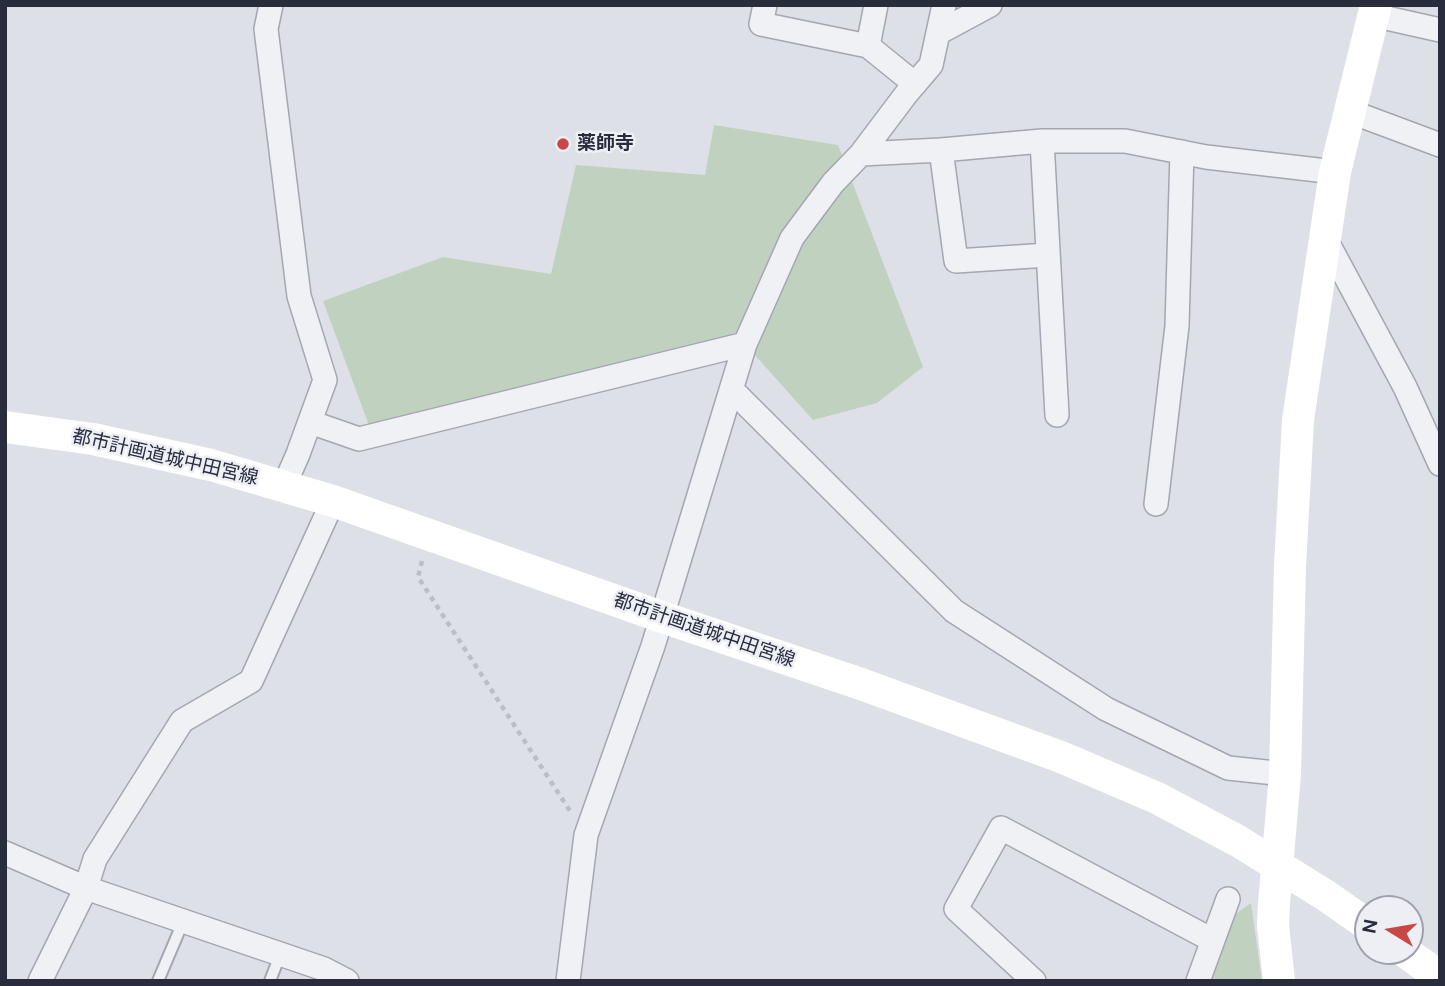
<!DOCTYPE html>
<meta charset="utf-8">
<style>
body{margin:0}
#map{position:relative;width:1445px;height:986px;overflow:hidden;background:#dee0e7;font-family:"DM Sans",sans-serif}
canvas{display:block}
.frame{position:absolute;inset:0;border:7px solid #282c3d;pointer-events:none}
.north{position:absolute;left:1354px;top:895px;width:70px;height:70px;box-sizing:border-box;background:#edeff5;border:2px solid #9ea1ab;border-radius:50%;rotate:281deg;font-size:19px;font-weight:700;line-height:28px;text-align:center;color:#282c3d}
.north::after{content:'';display:block;margin:auto;width:24px;height:32px;background:#c84847;clip-path:polygon(50% 0,100% 100%,50% 72%,0 100%)}
</style>
<div id="map">
<canvas width="1445" height="986"></canvas>
<div class="frame"></div>
<div class="north">N</div>
</div>
<script>
const ctx = document.querySelector('canvas').getContext('2d');
ctx.lineJoin = 'round';
function paint(path, color) { ctx.fillStyle = color; ctx.fill(path, 'evenodd'); }
const shape = rows => new Path2D(rows.map(r => 'M' + r).join(''));
function strokePath(path, color, width, dash) { ctx.strokeStyle = color; ctx.lineWidth = width; ctx.lineCap = dash ? 'butt' : 'round'; ctx.setLineDash(dash || []); ctx.stroke(path); }
function label(font, color, halo, rows, align = 'center') {
  ctx.font = font + ' "DM Sans","Noto Sans JP",sans-serif'; ctx.lineWidth = 5; ctx.setLineDash([]); ctx.textBaseline = 'middle'; ctx.strokeStyle = halo; ctx.fillStyle = color; for (const [text, x, y, turn = 0] of rows) {
    ctx.save(); ctx.translate(x, y); ctx.rotate((+turn || 0) * Math.PI / 180); ctx.textAlign = isNaN(turn) ? turn : align; if (halo) ctx.strokeText(text, 0, 0); ctx.fillText(text, 0, 0); ctx.restore();
  }
}
paint(shape([
 [714,125,838,145,923,367,877,403,813,420,745,344,370,428,323,301,443,257,551,274,576,165,705,175],
 [1251,903,1262,981,1209,981,1233,916]
]), '#c1d1bf');
const lane = shape([
 [158,981,183,922],
 [270,981,280,955]
]);
const street = shape([
 [271,5,266,29,299,296,325,380,298,454,284,486],
 [765,5,761,24,868,46,915,84],
 [1373,15,1440,30],
 [938,33,990,5],
 [868,46,876,5],
 [1349,111,1440,145],
 [1042,141,1057,415],
 [941,150,956,261,1048,255],
 [861,154,941,150,1042,141,1125,141,1206,157,1335,172],
 [1325,238,1405,387,1440,464],
 [732,390,954,611,1106,709,1228,768,1285,774],
 [310,422,359,439,745,344,792,238,833,183,861,154,907,93,931,65,944,5],
 [1156,504,1177,326,1182,152],
 [5,853,86,888,324,969,347,981],
 [40,981,86,888,95,859,182,721,251,681,333,501],
 [568,981,586,835,653,646,745,344],
 [1034,981,956,909,1001,828,1212,940],
 [1198,981,1228,899]
]);
strokePath(lane, '#a4a6b1', 14);
strokePath(street, '#a4a6b1', 26);
strokePath(shape([
 [422,561,418,577,570,811]
]), '#bcbec5', 4.5, [5, 5]);
strokePath(lane, '#f0f1f5', 10);
strokePath(street, '#f0f1f5', 23);
strokePath(shape([
 [5,427,93,439,211,465,333,501,662,617,861,684,1061,757,1157,798,1238,841,1325,895,1368,925],
 [1404,951,1440,977],
 [1279,981,1273,925,1274,903,1285,774,1290,566,1298,420,1335,172,1376,5]
]), '#fff', 32);
for (const [x, y, r, color] of [
 [563,144,7,"#c84847"]
]) { const dot = new Path2D(); dot.arc(x, y, r, 0, 2 * Math.PI); ctx.fillStyle = color; ctx.fill(dot); strokePath(dot, '#edeff5', 2.5); }
label('bold 19px', '#282c3d', '#edeff5', [
 ["薬師寺",577,144]
], 'left');
label('19px', '#282c3d', '#edeff5', [
 ["都市計画道城中田宮線",165,458,13],
 ["都市計画道城中田宮線",704,631,19]
]);
</script>
